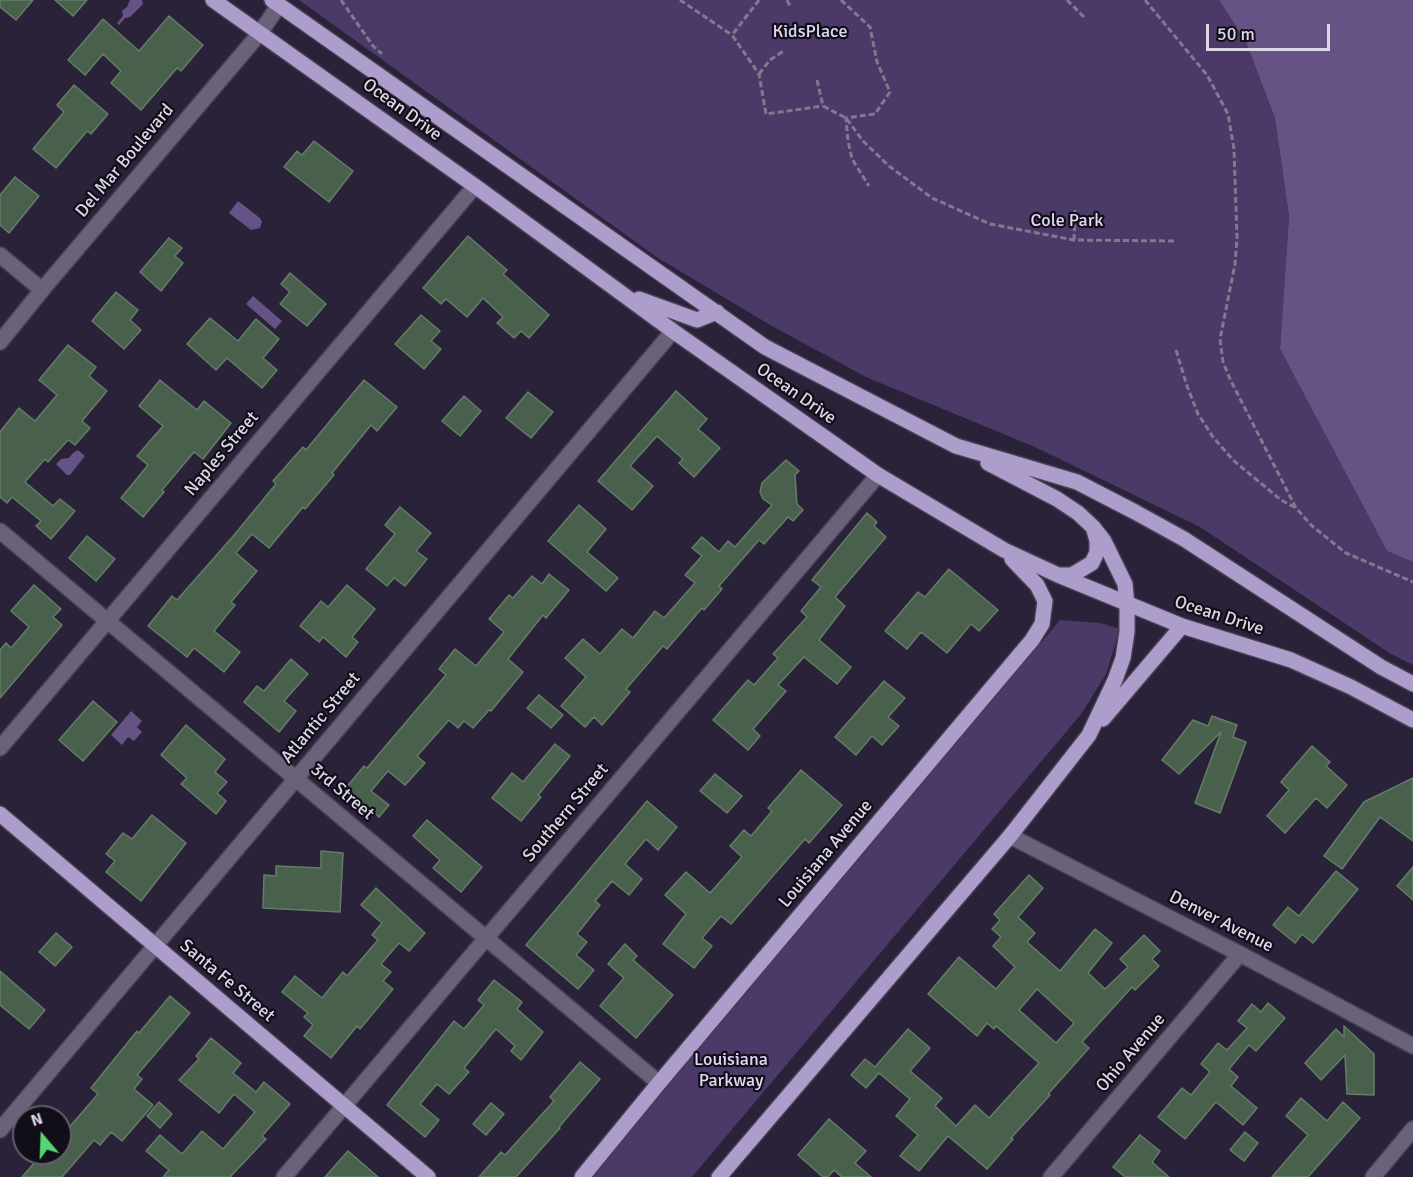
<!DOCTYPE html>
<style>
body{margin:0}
#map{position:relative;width:1413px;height:1177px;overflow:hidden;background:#2a2239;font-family:Signika,sans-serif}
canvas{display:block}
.north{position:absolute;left:12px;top:1105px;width:60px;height:60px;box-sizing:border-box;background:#110e18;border:2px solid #625e6b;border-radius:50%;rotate:341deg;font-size:16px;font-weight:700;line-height:24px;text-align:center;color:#dcd7e7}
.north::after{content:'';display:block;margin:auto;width:21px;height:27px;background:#53d673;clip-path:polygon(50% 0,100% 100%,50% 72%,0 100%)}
.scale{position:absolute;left:1206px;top:24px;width:124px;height:27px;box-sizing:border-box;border:3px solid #dcd7e7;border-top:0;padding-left:8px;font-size:18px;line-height:21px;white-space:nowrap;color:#dcd7e7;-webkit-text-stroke:4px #110e18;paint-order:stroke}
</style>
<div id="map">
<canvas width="1413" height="1177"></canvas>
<div class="north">N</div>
<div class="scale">50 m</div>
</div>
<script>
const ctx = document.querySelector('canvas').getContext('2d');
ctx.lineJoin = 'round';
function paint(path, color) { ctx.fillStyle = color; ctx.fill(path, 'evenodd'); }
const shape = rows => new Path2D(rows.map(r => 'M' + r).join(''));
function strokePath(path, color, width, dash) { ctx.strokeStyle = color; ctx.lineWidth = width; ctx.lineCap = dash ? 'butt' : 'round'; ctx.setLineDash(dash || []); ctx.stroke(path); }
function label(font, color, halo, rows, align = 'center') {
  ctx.font = font + ' Signika,sans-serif'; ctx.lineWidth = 4.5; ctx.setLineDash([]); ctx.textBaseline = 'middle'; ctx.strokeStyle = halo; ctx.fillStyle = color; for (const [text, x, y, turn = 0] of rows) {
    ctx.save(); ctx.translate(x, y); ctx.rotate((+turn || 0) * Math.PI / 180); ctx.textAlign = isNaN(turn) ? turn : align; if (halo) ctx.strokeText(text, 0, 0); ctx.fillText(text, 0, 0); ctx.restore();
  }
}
paint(shape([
 [299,0,1219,0,1246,42,1275,118,1289,216,1280,349,1387,551,1413,562,1413,665,1391,654,1200,527,1037,448,866,377,772,326,658,258],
 [1060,620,1100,623,1120,629,1106,674,1082,713,692,1177,591,1177]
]), '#4b3a67');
paint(shape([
 [130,0,142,0,143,4,130,17,125,18,119,25,117,23,123,16,122,11,127,7],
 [1219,0,1413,0,1413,562,1387,551,1280,349,1289,216,1275,118,1246,42],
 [238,201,260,218,262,222,260,228,251,230,229,213],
 [253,296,282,321,275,329,246,304],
 [78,450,85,456,70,475,67,475,56,464,61,459,69,458,73,453],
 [131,711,142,721,137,727,142,732,134,741,128,737,122,745,111,735]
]), '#665385');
const building = shape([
 [0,0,33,0,16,20,0,7,0,0],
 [55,0,87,0,73,16,55,0],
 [169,16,203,45,181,71,177,68,141,110,111,83,121,71,103,54,85,75,68,60,103,19,139,51,169,16],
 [74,85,108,114,91,134,87,131,56,168,33,149,64,112,57,105,74,85],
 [314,141,353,171,329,202,284,167,297,151,302,155,314,141],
 [15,177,39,196,9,233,0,225,0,195,15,177],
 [468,236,507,270,503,274,549,315,529,338,521,331,514,338,497,323,503,317,483,298,467,317,446,299,441,304,423,288,468,236],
 [169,238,182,248,175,256,183,263,161,291,140,272,169,238],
 [290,273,326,304,307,326,280,304,290,292,281,284,290,273],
 [116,292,138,310,130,320,141,330,124,349,92,321,116,292],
 [421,315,440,331,431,341,441,349,424,369,395,344,421,315],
 [210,318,238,341,256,319,279,339,263,358,277,370,262,388,227,358,216,370,187,344,210,318],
 [68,345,96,367,89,376,107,391,82,421,90,428,75,445,68,440,48,462,45,459,25,482,53,506,60,499,75,511,51,539,36,526,41,521,12,497,7,503,0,497,0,432,19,408,35,421,57,395,39,380,68,345],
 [160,380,197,410,204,401,231,423,203,459,194,452,162,490,164,492,143,517,121,498,148,465,137,456,163,426,139,406,160,380],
 [364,380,397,407,377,431,371,425,332,473,334,475,305,509,303,507,269,548,252,534,236,553,257,571,231,602,235,605,214,631,240,652,224,672,194,648,187,657,148,626,172,596,177,600,235,534,276,484,273,481,303,447,306,450,364,380],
 [676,391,707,419,698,429,720,448,694,477,679,463,683,459,657,436,630,466,653,486,632,510,598,481,676,391],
 [528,392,553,412,531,438,506,418,528,392],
 [464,396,481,411,460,436,442,421,464,396],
 [786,460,799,471,795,475,797,504,803,510,793,521,788,517,764,544,759,540,719,586,722,589,704,610,702,608,667,649,663,646,626,689,630,692,602,725,594,717,585,727,561,706,586,677,565,658,583,639,600,654,622,629,633,638,655,611,664,618,695,583,685,575,702,556,692,548,702,537,719,552,728,541,735,547,772,505,763,499,760,492,762,483,786,460],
 [579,505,606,529,587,552,618,578,606,591,548,541,579,505],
 [400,507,431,533,416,551,427,559,405,586,394,578,387,586,366,569,395,534,385,525,400,507],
 [867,513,877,522,874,526,886,537,835,597,845,606,819,640,851,667,837,684,804,657,778,685,786,691,753,729,760,736,748,750,713,720,748,680,754,685,778,658,773,654,807,617,801,611,821,587,812,580,867,513],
 [87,536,115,559,96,581,69,558,87,536],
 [949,569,998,610,979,631,971,624,947,653,921,632,907,649,885,631,918,592,925,597,949,569],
 [549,574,569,590,546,618,543,615,508,659,523,672,491,711,489,710,473,728,464,721,458,728,449,720,417,756,425,763,405,785,388,771,371,791,389,805,379,817,345,789,364,766,367,768,446,675,439,669,455,649,476,666,504,632,489,619,509,595,513,598,532,576,542,584,549,574],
 [34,585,61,609,53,617,62,625,0,698,0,650,6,643,11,648,29,627,11,611,34,585],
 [347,585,375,609,352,637,358,642,346,657,323,637,319,642,300,626,321,601,328,607,347,585],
 [291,659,308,674,284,701,296,711,279,732,244,702,257,686,264,691,291,659],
 [884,681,905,698,888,717,899,726,882,745,872,736,856,755,835,737,884,681],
 [539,695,563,715,551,728,527,708,539,695],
 [93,701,117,722,83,761,59,740,93,701],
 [1212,716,1237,725,1233,737,1246,742,1220,813,1195,803,1221,732,1179,774,1162,760,1193,720,1208,726,1212,716],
 [186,725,225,759,215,772,227,782,217,793,226,801,216,814,181,784,187,778,161,755,186,725],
 [555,744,570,756,538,795,541,797,521,821,492,798,512,773,523,782,555,744],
 [1312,746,1330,762,1326,766,1347,785,1327,808,1316,798,1285,833,1267,816,1289,790,1281,782,1312,746],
 [801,770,842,805,809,843,805,839,731,924,721,916,702,938,712,946,694,968,663,944,686,914,665,895,686,872,710,893,742,857,730,846,744,830,751,836,772,811,768,808,801,770],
 [715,774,742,796,727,813,700,791,715,774],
 [1413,778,1413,841,1380,817,1342,869,1324,856,1364,802,1413,778],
 [647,801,677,827,658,850,646,839,625,864,642,879,629,895,612,881,595,901,600,905,577,934,587,942,576,955,594,970,578,989,526,945,647,801],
 [152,815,186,843,141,901,106,872,115,861,106,854,123,833,132,839,152,815],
 [427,820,482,867,461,892,433,868,440,860,413,836,427,820],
 [321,851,343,853,340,912,263,908,264,875,276,876,276,866,321,868,321,851],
 [1413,867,1413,900,1397,886,1413,867],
 [1336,871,1358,889,1313,943,1302,934,1295,943,1273,925,1288,907,1299,916,1336,871],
 [1029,875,1043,888,1018,917,1035,933,1027,942,1060,971,1095,929,1112,943,1088,973,1105,989,1128,967,1120,959,1144,935,1160,951,1152,959,1159,966,1135,990,1132,987,1082,1042,1089,1048,1048,1094,1050,1095,1011,1138,1013,1139,987,1169,948,1136,919,1171,900,1156,918,1135,896,1116,910,1099,879,1073,866,1088,851,1075,865,1059,875,1067,908,1029,930,1048,910,1071,942,1098,935,1106,956,1126,975,1105,989,1118,1039,1063,996,1026,994,1029,987,1023,977,1036,928,994,959,957,996,989,1015,967,993,946,1001,937,992,929,1000,920,994,914,1029,875],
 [1037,989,1074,1023,1056,1043,1019,1010,1037,989],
 [376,888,425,933,409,951,399,943,381,964,391,972,383,981,393,989,360,1029,357,1026,331,1058,304,1036,313,1025,304,1017,308,1013,282,992,295,976,322,998,343,972,347,976,378,940,372,935,382,923,361,905,376,888],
 [56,933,72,947,55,966,39,952,56,933],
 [625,944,637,956,633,960,673,995,636,1038,600,1006,624,978,608,964,625,944],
 [0,971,45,1010,29,1029,0,1005,0,971],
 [494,980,522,1002,517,1009,543,1032,521,1060,511,1051,515,1046,496,1029,464,1068,469,1072,449,1094,437,1084,420,1104,439,1120,425,1137,387,1105,454,1021,464,1029,484,1005,478,1000,494,980],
 [170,996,190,1013,137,1075,142,1079,134,1089,153,1105,122,1141,111,1132,100,1145,94,1140,62,1177,22,1177,43,1153,60,1153,60,1138,98,1094,91,1088,137,1031,139,1033,170,996],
 [1268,1003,1285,1018,1256,1051,1249,1045,1229,1069,1238,1077,1231,1086,1257,1108,1243,1125,1216,1102,1185,1139,1158,1117,1182,1088,1191,1095,1210,1072,1201,1064,1218,1043,1227,1050,1247,1028,1238,1021,1252,1004,1261,1012,1268,1003],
 [1344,1026,1374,1054,1374,1095,1347,1094,1345,1055,1321,1080,1305,1063,1336,1029,1344,1037,1344,1026],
 [211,1038,241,1063,233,1073,256,1092,264,1082,290,1104,262,1136,266,1139,230,1177,163,1177,169,1170,146,1151,160,1135,182,1154,202,1131,223,1149,255,1112,234,1094,219,1113,179,1080,199,1059,196,1056,211,1038],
 [580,1062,600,1079,559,1127,560,1128,516,1177,479,1177,501,1152,505,1155,554,1101,550,1097,580,1062],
 [1301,1098,1327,1121,1343,1102,1360,1118,1308,1177,1272,1177,1308,1135,1286,1116,1301,1098],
 [159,1102,172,1114,160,1128,147,1116,159,1102],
 [491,1103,504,1114,486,1135,473,1124,491,1103],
 [829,1119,866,1151,855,1163,871,1177,842,1177,834,1170,828,1177,823,1177,798,1155,829,1119],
 [1245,1132,1258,1143,1244,1161,1230,1150,1245,1132],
 [1140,1135,1160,1151,1152,1162,1169,1177,1125,1177,1113,1167,1140,1135],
 [348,1151,378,1177,325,1177,348,1151]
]);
paint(building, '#49614c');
strokePath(building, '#647d67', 1.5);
const minor = shape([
 [0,255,42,290],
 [0,342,42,290,260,33,279,5],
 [0,531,659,1083],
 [0,748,475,186],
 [1010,836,1240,954,1413,1046],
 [0,1130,673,331],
 [284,1177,878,475],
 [1051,1177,1240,954],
 [1373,1177,1413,1129]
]);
const major = shape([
 [213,0,475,186,673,331,878,475,1004,550,1058,575,1182,626,1291,660,1351,687,1413,720],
 [272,0,765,347,956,446,1077,482,1135,512,1184,539,1381,667,1413,684],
 [639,299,697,320,717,312],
 [1058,575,1072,575,1092,563,1097,552,1097,541,1094,530],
 [1103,719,1182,626],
 [0,814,428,1177],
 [582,1177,659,1083,1032,640,1042,624,1045,601,1037,585,1012,559],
 [719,1177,1010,836,1089,735,1115,680,1123,658,1127,632,1127,605,1125,584,1104,541,1093,527,1078,513,1057,499,988,463]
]);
strokePath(minor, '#463f55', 18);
strokePath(major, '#463f55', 18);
strokePath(shape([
 [341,0,373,46,382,54],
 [680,0,732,35],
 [759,0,732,35,759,74,766,114,823,106],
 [787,0,791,8],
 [841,0,870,27,877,62,890,92,875,114,846,118,848,141,852,159,869,186],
 [1067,0,1086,19],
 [1145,0,1207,75,1228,114,1234,149,1237,238,1235,264,1220,339,1223,362,1230,379,1296,508,1312,526,1346,553,1413,582],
 [759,74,770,60,785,50],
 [817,80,823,106,846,118,863,141,889,166,932,198,990,224,1074,240,1175,241],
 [1074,240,1075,210],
 [1176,350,1187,386,1198,414,1213,437,1233,460,1281,500,1296,508]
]), '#817a8e', 3, [6, 3]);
strokePath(minor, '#6a6279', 15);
strokePath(major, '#ad9dcb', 15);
label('18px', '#e2d7f7', '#110e18', [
 ["KidsPlace",810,32],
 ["Cole Park",1067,221],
 ["Louisiana",731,1060],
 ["Parkway",731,1081]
]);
label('18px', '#dcd7e7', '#110e18', [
 ["Ocean Drive",402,110,36],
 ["Del Mar Boulevard",125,161,-50],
 ["Ocean Drive",796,394,35],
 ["Naples Street",222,454,-50],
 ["Ocean Drive",1219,616,18],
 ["Atlantic Street",321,718,-50],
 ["3rd Street",342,792,40],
 ["Southern Street",566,813,-50],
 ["Louisiana Avenue",826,854,-50],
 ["Denver Avenue",1221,922,27],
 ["Santa Fe Street",227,981,40],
 ["Ohio Avenue",1131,1053,-50]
]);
</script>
